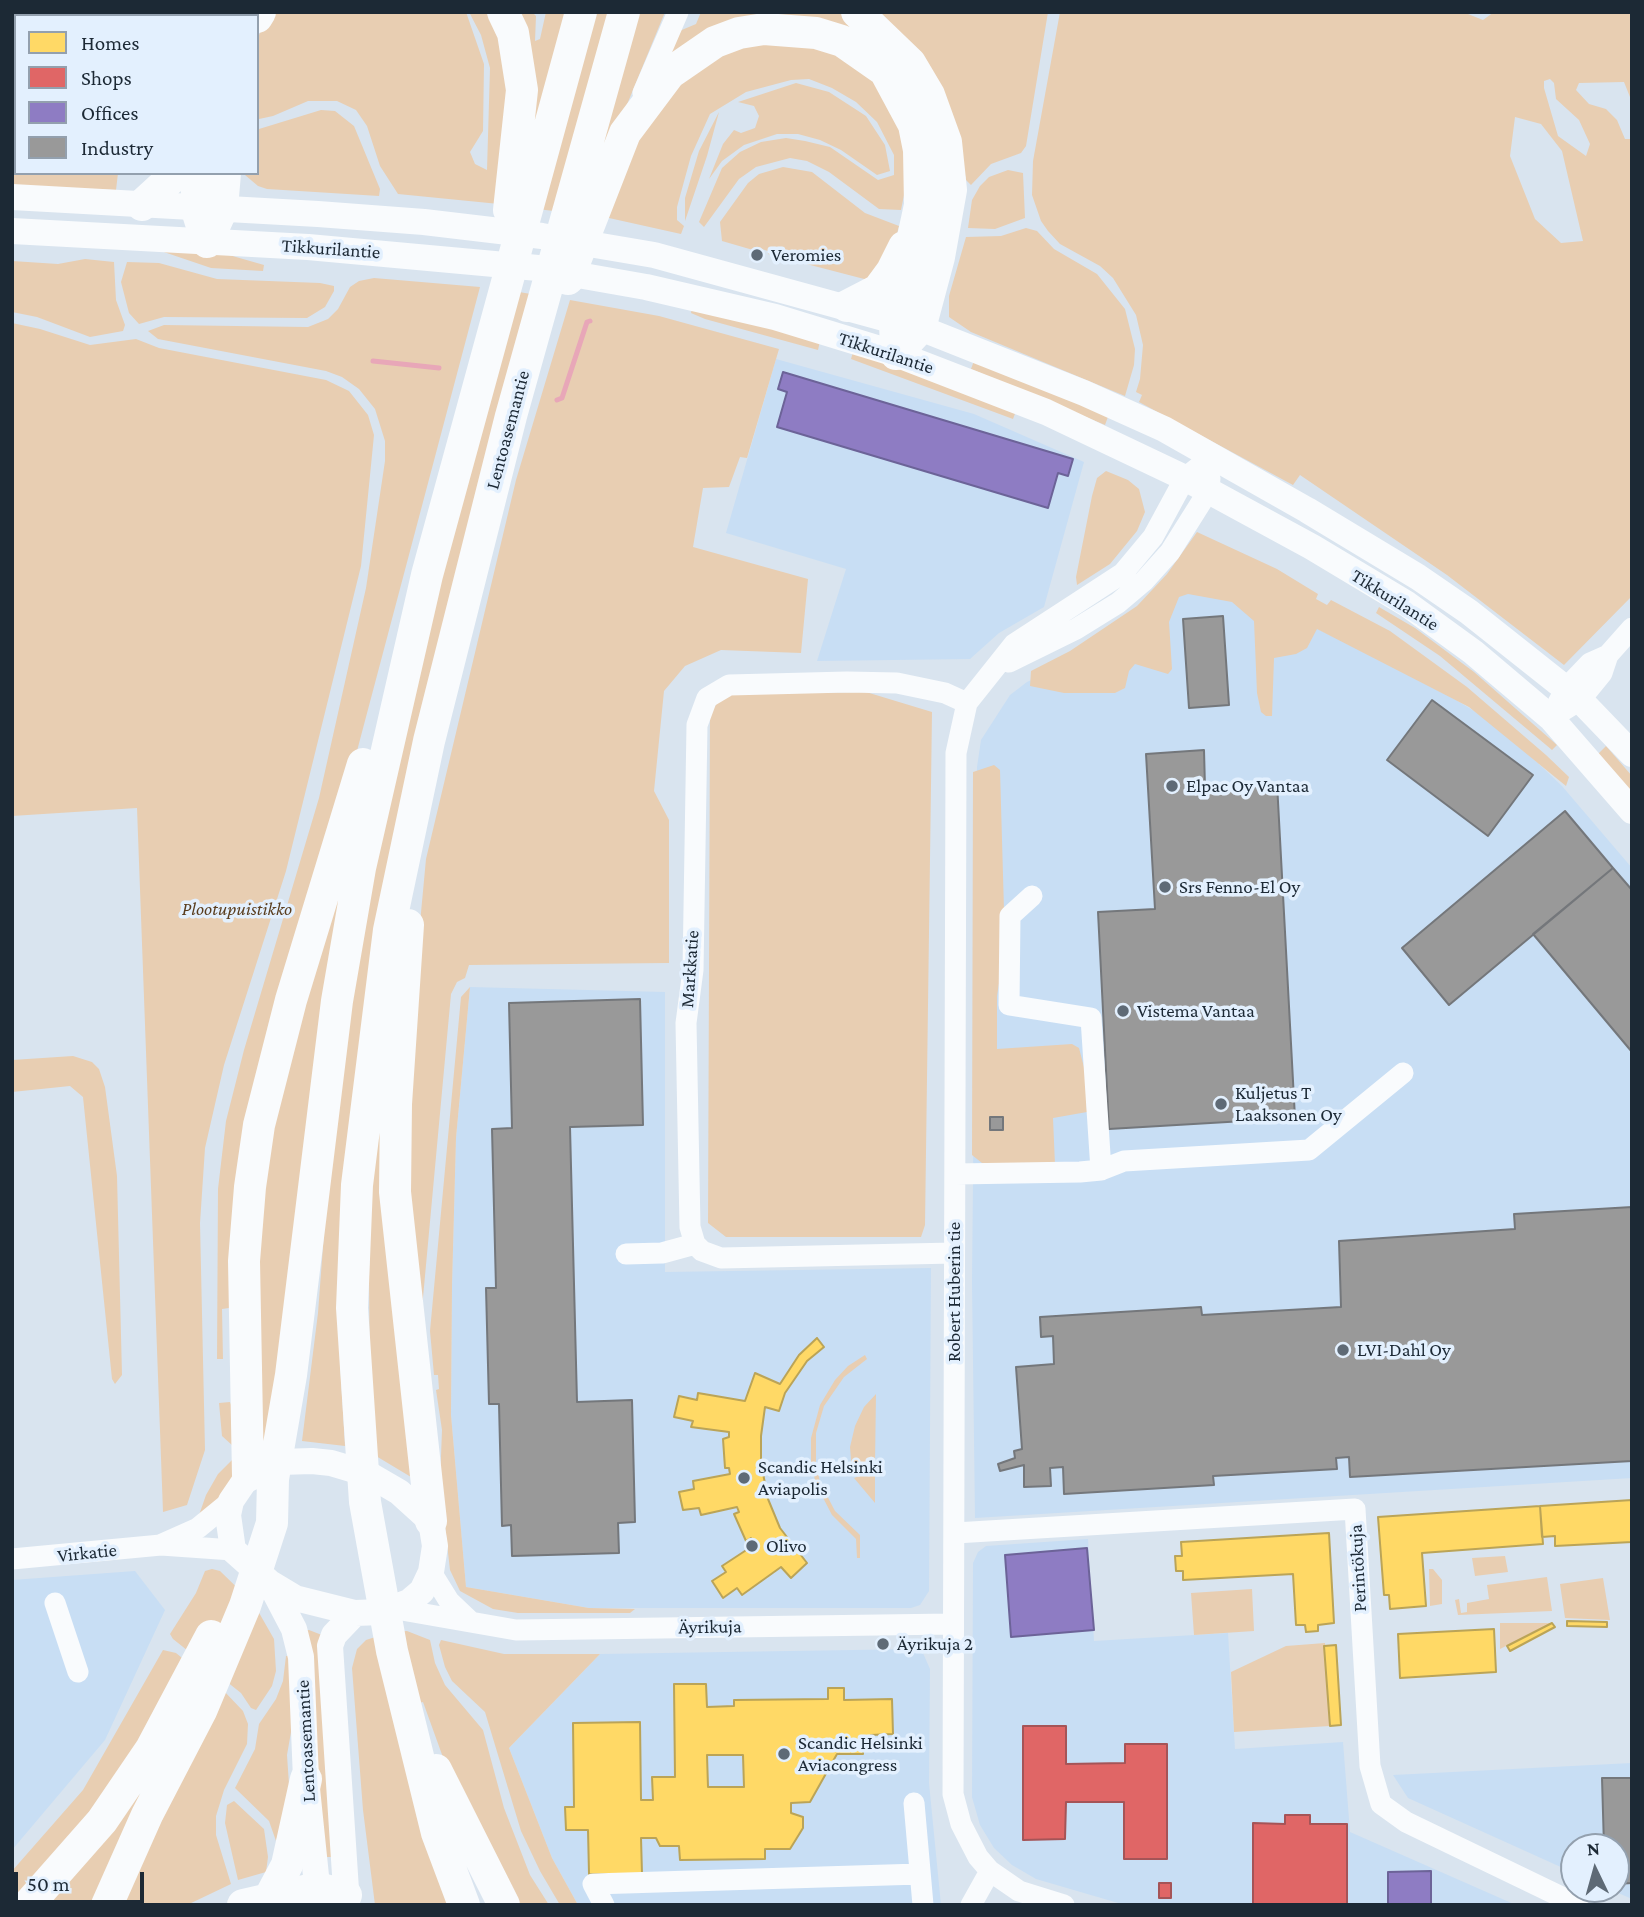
<!DOCTYPE html>
<meta charset="utf-8">
<style>
body{margin:0}
#map{position:relative;width:1644px;height:1917px;overflow:hidden;background:#d9e4ef;font-family:"Crimson Pro",serif}
canvas{display:block}
.frame{position:absolute;inset:0;border:14px solid #1c2935;pointer-events:none}
.legend{position:absolute;left:14px;top:14px;width:245px;height:161px;box-sizing:border-box;background:#e3f0fe;border:2px solid #93a0ae;margin:0;padding:9px 12px;list-style:none;font-size:21px;color:#1c2935}
.legend li{display:flex;align-items:center;gap:14px;height:35px}
.legend b{width:35px;border:2px solid #93a0ae}
.north{position:absolute;left:1560px;top:1833px;width:70px;height:70px;box-sizing:border-box;background:#e3f0fe;border:2px solid #93a0ae;border-radius:50%;rotate:355deg;font-size:19px;font-weight:700;line-height:28px;text-align:center;color:#1c2935}
.north::after{content:'';display:block;margin:auto;width:24px;height:32px;background:#5e6a76;clip-path:polygon(50% 0,100% 100%,50% 72%,0 100%)}
.scale{position:absolute;left:14px;top:1872px;width:130px;height:32px;box-sizing:border-box;border:4px solid #1c2935;border-top:0;padding-left:9px;font-size:21px;line-height:24px;white-space:nowrap;color:#1c2935;-webkit-text-stroke:5px #e3f0fe;paint-order:stroke}
</style>
<div id="map">
<canvas width="1644" height="1917"></canvas>
<div class="frame"></div>
<ul class="legend">
<li><b style="height:19px;background:#ffd966"></b>Homes</li>
<li><b style="height:19px;background:#e06666"></b>Shops</li>
<li><b style="height:19px;background:#8e7cc3"></b>Offices</li>
<li><b style="height:19px;background:#999"></b>Industry</li>
</ul>
<div class="north">N</div>
<div class="scale">50 m</div>
</div>
<script>
const ctx = document.querySelector('canvas').getContext('2d');
ctx.lineJoin = 'round';
function paint(path, color) { ctx.fillStyle = color; ctx.fill(path, 'evenodd'); }
const shape = rows => new Path2D(rows.map(r => 'M' + r).join(''));
function strokePath(path, color, width, dash) { ctx.strokeStyle = color; ctx.lineWidth = width; ctx.lineCap = dash ? 'butt' : 'round'; ctx.setLineDash(dash || []); ctx.stroke(path); }
function label(font, color, halo, rows, align = 'center') {
  ctx.font = font + ' "Crimson Pro",serif'; ctx.lineWidth = 7; ctx.setLineDash([]); ctx.textBaseline = 'middle'; ctx.strokeStyle = halo; ctx.fillStyle = color; for (const [text, x, y, turn = 0] of rows) {
    ctx.save(); ctx.translate(x, y); ctx.rotate((+turn || 0) * Math.PI / 180); ctx.textAlign = isNaN(turn) ? turn : align; if (halo) ctx.strokeText(text, 0, 0); ctx.fillText(text, 0, 0); ctx.restore();
  }
}
paint(shape([
 [776,359,974,414,1084,462,1044,607,999,633,970,659,817,661,846,569,726,533],
 [1194,582,1318,629,1422,680,1498,725,1562,786,1632,868,1632,1478,975,1518,972,1283,977,767,981,740,1010,695,1027,682,1145,627],
 [470,987,665,992,665,1272,931,1268,929,1591,920,1605,911,1608,589,1608,466,1587,451,1415,452,1286,456,1138],
 [1088,1539,1094,1641,1228,1633,1235,1749,1343,1742,1350,1832,1516,1905,1125,1905,1036,1879,1012,1865,994,1848,980,1825,972,1797,973,1563,978,1552,986,1546],
 [135,1571,165,1610,105,1740,12,1850,12,1580],
 [916,1649,923,1653,930,1669,929,1783,941,1905,578,1905,552,1858,509,1748,600,1654],
 [1632,1763,1632,1899,1609,1889,1616,1889,1616,1847,1574,1847,1574,1873,1408,1798,1393,1775]
]), '#c8def4');
paint(shape([
 [12,12,172,12,171,16,16,16,16,119,12,120],
 [269,12,466,12,484,64,483,131,470,152,475,164,487,170,490,68,481,35,469,12,492,12,512,95,499,204,398,194,380,166,367,126,356,110,337,101,308,101,273,116,259,119,257,56,259,35],
 [512,12,532,12,536,16,535,41,540,39,546,12,568,12,532,135],
 [595,12,612,12,554,211,537,209],
 [637,12,665,12,603,163,601,153],
 [701,12,841,12,853,23,932,147,840,31,671,54,677,32,696,24],
 [871,12,1048,12,1026,146,1021,153,991,164,971,185,966,180,954,122],
 [1060,12,1463,12,1483,20,1494,12,1632,12,1632,120,1630,97,1624,82,1579,83,1576,90,1589,104,1606,109,1617,120,1625,139,1632,139,1632,596,1564,665,1447,575,1300,475,1293,485,1139,402,1142,395,1136,392,1140,379,1143,345,1136,315,1113,278,1100,266,1060,244,1048,231,1041,221,1032,195,1033,161],
 [1550,79,1554,83,1556,99,1579,120,1590,144,1586,156,1558,136,1544,88,1544,81],
 [1515,117,1541,124,1562,151,1583,241,1561,243,1535,219,1510,156],
 [745,39,821,43,876,76,905,143,907,180,901,210,879,209,829,172,807,161,790,158,756,167,739,179,704,227,699,222,722,168,740,152,761,142,786,138,805,141,830,147,878,180,894,175,894,155,877,122,856,102,832,88,809,79,791,80,746,92,710,114,691,156,677,207,677,220,684,226,681,234,600,216,635,133,671,83],
 [796,83,829,92,866,116,885,145,890,171,877,175,841,150,820,140,798,134,777,134,744,145,722,161,709,179,723,144,734,130,741,133,755,128,759,116,754,106,738,102],
 [321,110,335,111,354,126,380,189,379,196,267,189,258,186,245,175,257,173,259,129],
 [719,112,707,156,685,221,685,198,699,151],
 [12,158,16,158,16,173,118,173,116,190,12,186],
 [783,167,812,172,865,213,899,226,892,253,868,280,768,254,768,251,755,247,753,250,722,241,720,222,748,183,759,174],
 [1008,170,1023,173,1025,218,995,229,968,228,972,200,980,186,989,177],
 [1026,228,1037,231,1054,249,1097,274,1125,309,1135,349,1134,365,1125,396,971,332,949,317,949,296,966,237,1001,236],
 [158,250,229,255,264,265,263,271,211,268],
 [85,259,114,262,116,300,125,325,123,331,90,337,37,317,12,312,12,261,58,264],
 [127,262,159,263,217,279,320,283,334,286,334,291,325,307,307,318,164,317,139,324,129,313,121,282],
 [374,278,480,287,340,815,232,1274,229,1308,222,1309,223,1359,217,1359,218,1189,226,1121,244,1050,319,798,366,588,385,461,385,441,375,409,359,389,342,377,326,371,158,339,148,331,164,325,308,327,328,319,338,309,350,287,359,281],
 [513,291,531,294,460,559,340,1363,345,1446,302,1441,318,1313,333,1113,395,756],
 [570,300,659,316,779,349,747,458,740,457,729,487,703,488,693,547,808,579,801,653,721,650,685,666,664,691,654,791,669,820,669,963,469,965,465,978,457,982,451,994,420,1330,408,1238,409,1041,426,859,516,480],
 [692,308,820,341,818,350,705,319,691,313],
 [12,323,40,329,90,345,136,339,159,348,326,380,349,391,368,415,374,435,361,566,286,871,224,1065,205,1148,200,1223,205,1450,187,1505,163,1512,137,808,12,816],
 [853,352,1016,411,1013,419,851,359],
 [975,358,1109,414,1105,425,971,369],
 [1106,471,1128,480,1139,489,1145,512,1137,531,1110,564,1077,585,1076,577,1092,496,1097,478],
 [1197,532,1277,569,1318,594,1316,599,1327,605,1331,600,1390,631,1467,687,1546,755,1569,777,1566,786,1469,707,1317,629,1307,648,1296,654,1274,658,1272,716,1266,716,1261,712,1257,693,1254,621,1232,602,1188,594,1179,597,1169,622,1172,669,1168,674,1135,664,1129,671,1125,688,1115,693,1064,693,1030,686,1031,671,1070,651,1137,606,1167,574],
 [1379,607,1415,628,1474,672,1557,745,1552,750,1440,656,1376,613],
 [866,692,932,712,925,1225,921,1237,726,1237,708,1223,710,714,719,700,734,694],
 [1606,746,1632,776,1632,796,1597,755],
 [994,765,1000,770,1005,945,997,996,997,1049,1072,1044,1079,1048,1085,1071,1087,1112,1053,1118,1055,1165,982,1163,972,1155,973,772],
 [349,850,267,1444,256,1446,249,1349,268,1128],
 [470,987,456,1138,452,1286,451,1415,466,1587,589,1608,635,1609,630,1613,518,1613,493,1609,460,1591,450,1570,440,1482,442,1430,436,1390,439,1389,438,1375,434,1375,430,1331,461,997],
 [73,1056,92,1062,99,1069,105,1087,117,1176,122,1375,115,1384,112,1379,83,1097,70,1086,12,1092,12,1060],
 [379,1091,411,1477,376,1456,370,1384,369,1277,371,1190],
 [865,1355,867,1359,844,1377,824,1406,816,1433,816,1464,820,1482,816,1484,811,1464,811,1438,820,1405,835,1380,848,1366],
 [876,1394,875,1464,852,1472,850,1447,855,1426,864,1407],
 [230,1402,239,1426,233,1446,222,1436,219,1403],
 [233,1459,238,1467,221,1499,198,1518,206,1495,218,1474],
 [875,1470,875,1503,854,1478],
 [823,1488,835,1511,860,1535,860,1558,857,1558,856,1539,832,1515,819,1490],
 [1505,1556,1508,1572,1475,1576,1472,1558],
 [212,1569,220,1571,254,1604,274,1639,276,1671,272,1686,256,1710,251,1708,241,1693,173,1639,170,1634,196,1593,205,1571],
 [1429,1569,1433,1569,1442,1580,1442,1604,1430,1606],
 [1547,1577,1552,1611,1458,1615,1455,1600,1459,1599,1461,1613,1467,1612,1467,1603,1489,1599,1487,1585],
 [1603,1578,1610,1620,1565,1618,1560,1584],
 [1252,1589,1254,1631,1194,1635,1191,1593],
 [1500,1623,1552,1623,1500,1649],
 [309,1630,327,1637,335,1857,325,1857,300,1631],
 [407,1631,430,1640,435,1663,445,1685,483,1730,504,1808,530,1875,549,1905,519,1905,449,1774,423,1702,392,1711,453,1905,375,1905,363,1810,352,1668,357,1649,366,1640,391,1632],
 [441,1640,504,1654,600,1654,509,1748,552,1858,578,1905,560,1905,540,1871,521,1831,485,1712,452,1681,445,1667,439,1645],
 [1325,1643,1330,1726,1234,1732,1231,1672,1286,1646],
 [163,1650,176,1653,187,1662,142,1743,42,1874,12,1902,12,1871,83,1790],
 [294,1655,294,1715,287,1755,290,1799,276,1841,269,1821,235,1788,255,1749,259,1724,276,1699,283,1681,286,1656],
 [224,1691,243,1711,248,1724,247,1744,224,1790,216,1816,216,1835,231,1884,187,1905,121,1905],
 [138,1791,140,1796,91,1905,41,1905],
 [234,1801,264,1829,268,1857,266,1872,238,1880,225,1823,227,1805]
]), '#e8ceb2');
const homes = shape([
 [817,1338,824,1347,807,1361,785,1393,779,1411,765,1407,761,1436,761,1463,768,1499,780,1528,807,1563,791,1578,781,1567,742,1595,737,1588,723,1598,712,1581,726,1572,722,1566,754,1545,751,1538,746,1541,734,1514,739,1512,737,1507,701,1515,699,1508,683,1510,679,1492,694,1489,693,1481,730,1474,729,1468,725,1468,723,1439,729,1437,729,1432,691,1427,693,1421,674,1417,679,1396,697,1400,698,1393,745,1401,755,1373,780,1384,799,1355,817,1338],
 [1632,1500,1632,1542,1555,1546,1555,1536,1542,1537,1540,1506,1632,1500],
 [1540,1506,1543,1544,1422,1553,1426,1606,1390,1609,1389,1595,1384,1595,1378,1517,1540,1506],
 [1329,1533,1334,1623,1318,1625,1318,1631,1306,1632,1305,1625,1296,1625,1293,1574,1183,1580,1183,1571,1176,1571,1175,1556,1182,1556,1181,1542,1329,1533],
 [1567,1621,1607,1622,1607,1627,1567,1626,1567,1621],
 [1552,1623,1555,1627,1510,1651,1507,1646,1552,1623],
 [1494,1629,1496,1672,1400,1678,1398,1634,1494,1629],
 [1336,1645,1341,1725,1330,1726,1324,1646,1336,1645],
 [674,1684,706,1684,707,1707,734,1706,734,1700,828,1699,828,1688,844,1688,844,1700,892,1699,893,1734,871,1735,871,1742,863,1742,863,1754,837,1754,810,1802,791,1803,791,1813,803,1817,803,1828,790,1849,765,1849,765,1859,680,1860,679,1846,660,1846,656,1838,641,1838,642,1874,589,1874,588,1830,566,1830,565,1807,574,1807,573,1723,640,1722,641,1800,653,1800,652,1777,675,1777,674,1684],
 [707,1755,743,1755,744,1787,708,1787,707,1755]
]);
paint(homes, '#ffd966');
strokePath(homes, '#bba457', 2);
const shops = shape([
 [1023,1726,1066,1726,1066,1764,1125,1763,1125,1744,1167,1744,1167,1859,1124,1859,1124,1802,1066,1802,1065,1839,1023,1840,1023,1726],
 [1285,1815,1310,1815,1310,1824,1347,1824,1347,1905,1253,1905,1253,1823,1285,1824,1285,1815],
 [1159,1883,1171,1883,1171,1898,1159,1898,1159,1883]
]);
paint(shops, '#e06666');
strokePath(shops, '#a55457', 2);
const offices = shape([
 [783,372,1073,459,1068,476,1058,473,1048,508,777,427,787,392,778,389,783,372],
 [1087,1548,1094,1630,1011,1637,1005,1555,1087,1548],
 [1431,1871,1431,1905,1388,1905,1388,1872,1431,1871]
]);
paint(offices, '#8e7cc3');
strokePath(offices, '#6c6398', 2);
const industry = shape([
 [1223,616,1229,705,1189,708,1183,619,1223,616],
 [1432,700,1533,775,1488,836,1387,760,1432,700],
 [1204,750,1205,788,1277,783,1295,1118,1109,1129,1098,912,1155,909,1146,754,1204,750],
 [1565,811,1613,868,1449,1005,1402,948,1565,811],
 [1613,868,1632,890,1632,1052,1533,934,1613,868],
 [640,999,643,1125,570,1127,577,1402,632,1400,635,1522,618,1523,619,1553,512,1556,511,1525,502,1526,499,1404,489,1404,486,1288,496,1288,492,1129,512,1128,509,1003,640,999],
 [990,1117,1003,1117,1003,1130,990,1130,990,1117],
 [1632,1207,1632,1461,1350,1477,1349,1457,1336,1458,1337,1469,1213,1476,1214,1485,1064,1494,1063,1467,1050,1468,1051,1486,1024,1487,1024,1465,1000,1471,998,1464,1015,1458,1014,1451,1022,1449,1016,1367,1054,1364,1053,1336,1041,1337,1040,1317,1201,1307,1202,1315,1341,1307,1339,1241,1515,1229,1514,1214,1632,1207],
 [1602,1778,1632,1778,1632,1883,1616,1884,1616,1847,1604,1847,1602,1778]
]);
paint(industry, '#999');
strokePath(industry, '#74777b', 2);
strokePath(shape([
 [373,361,439,368],
 [557,400,562,398,587,322,590,321]
]), '#e8a7b8', 5);
strokePath(shape([
 [643,93,678,12],
 [1009,662,1076,629,1118,603,1144,581,1170,552,1209,490,1210,478],
 [1558,703,1566,688,1590,663,1608,655],
 [1551,718,1580,700,1602,673,1608,655,1632,628],
 [1032,896,1010,916,1009,1005,1091,1018,1101,1170],
 [955,1174,1080,1172,1101,1170,1124,1161,1309,1150,1403,1073],
 [954,1253,721,1258,702,1251,695,1244,690,1227,686,1023,693,970,697,725,707,698,729,685,847,682,897,683,945,693,967,703],
 [626,1254,662,1253,695,1244],
 [955,1533,1355,1509,1370,1766,1381,1804,1406,1822,1578,1905],
 [162,1544,198,1528,231,1501],
 [12,1559,161,1545,233,1550],
 [431,1572,449,1601,469,1620],
 [55,1603,78,1672],
 [396,1609,516,1630,952,1624],
 [914,1803,923,1905],
 [604,1905,593,1884,920,1874],
 [971,1905,990,1871],
 [1064,1905,1019,1891,990,1871,978,1857,961,1824,953,1794,956,753,967,703,1014,644,1123,573,1153,537,1185,478,1211,457]
]), '#f9fbfd', 21);
strokePath(shape([
 [12,197,318,214,424,222,542,236,654,255,920,328,1084,393,1164,429,1307,510,1418,577,1469,612,1580,700,1632,754],
 [12,231,308,247,538,268,646,287,775,317,896,354,1046,412,1185,478,1312,547,1407,604,1473,652,1551,718,1632,811],
 [312,1461,331,1463,368,1474,399,1492,431,1521,435,1546,431,1572,422,1591,409,1602,382,1612,355,1613,295,1598,270,1583,233,1550,228,1515,231,1501,248,1476,280,1462,312,1461],
 [271,1585,294,1629,301,1657,306,1779,319,1905],
 [347,1905,330,1646,334,1635,355,1613]
]), '#f9fbfd', 26);
strokePath(shape([
 [503,12,513,33,522,90,509,210],
 [857,12,910,63,929,95,946,142,951,190,939,257,920,328,896,354],
 [227,16,229,12],
 [257,17,260,12],
 [198,173,196,207,207,242],
 [142,205,177,173],
 [207,242,222,209,225,173],
 [568,279,625,133,670,73,715,42,739,33,764,29,816,33,842,41,885,71,914,125,919,150,920,205,895,321,896,354],
 [847,306,878,290,892,271,904,247],
 [408,925,396,1104,395,1192,431,1521],
 [248,1476,244,1261,250,1187,259,1125,291,1000,363,764],
 [436,1770,504,1905],
 [270,1897,287,1865,306,1779],
 [28,1905,102,1821,151,1749,211,1636],
 [107,1905,147,1815,201,1711,245,1606,272,1523,273,1479,291,1375,337,1001,360,868,427,575,581,12],
 [243,1905,317,1888,346,1895],
 [464,1905,437,1833,392,1651,365,1502,352,1308,357,1185,389,930,429,741,511,416,624,12]
]), '#f9fbfd', 32);
for (const [x, y, r, color] of [
 [757,255,7,"#5e6a76"],
 [1172,786,7,"#5e6a76"],
 [1165,887,7,"#5e6a76"],
 [1123,1011,7,"#5e6a76"],
 [1221,1104,7,"#5e6a76"],
 [1343,1350,7,"#5e6a76"],
 [744,1478,7,"#5e6a76"],
 [752,1546,7,"#5e6a76"],
 [883,1644,7,"#5e6a76"],
 [784,1754,7,"#5e6a76"]
]) { const dot = new Path2D(); dot.arc(x, y, r, 0, 2 * Math.PI); ctx.fillStyle = color; ctx.fill(dot); strokePath(dot, '#e3f0fe', 2.5); }
label('19px', '#1c2935', '#e3f0fe', [
 ["Tikkurilantie",331,249,4],
 ["Tikkurilantie",886,353,18],
 ["Lentoasemantie",508,430,-75],
 ["Tikkurilantie",1395,600,32],
 ["Markkatie",690,969,-86],
 ["Robert Huberin tie",954,1292,-90],
 ["Virkatie",87,1553,-6],
 ["Perintökuja",1358,1568,-93],
 ["Äyrikuja",710,1627,-1],
 ["Lentoasemantie",306,1741,-93]
]);
label('19px', '#1c2935', '#e3f0fe', [
 ["Veromies",771,255],
 ["Elpac Oy Vantaa",1186,786],
 ["Srs Fenno-El Oy",1179,887],
 ["Vistema Vantaa",1137,1011],
 ["Kuljetus T",1235,1093],
 ["Laaksonen Oy",1235,1115],
 ["LVI-Dahl Oy",1357,1350],
 ["Scandic Helsinki",758,1467],
 ["Aviapolis",758,1489],
 ["Olivo",766,1546],
 ["Äyrikuja 2",897,1644],
 ["Scandic Helsinki",798,1743],
 ["Aviacongress",798,1765]
], 'left');
label('italic 19px', '#5a3e1f', '#e3f0fe', [
 ["Plootupuistikko",237,909]
]);
</script>
